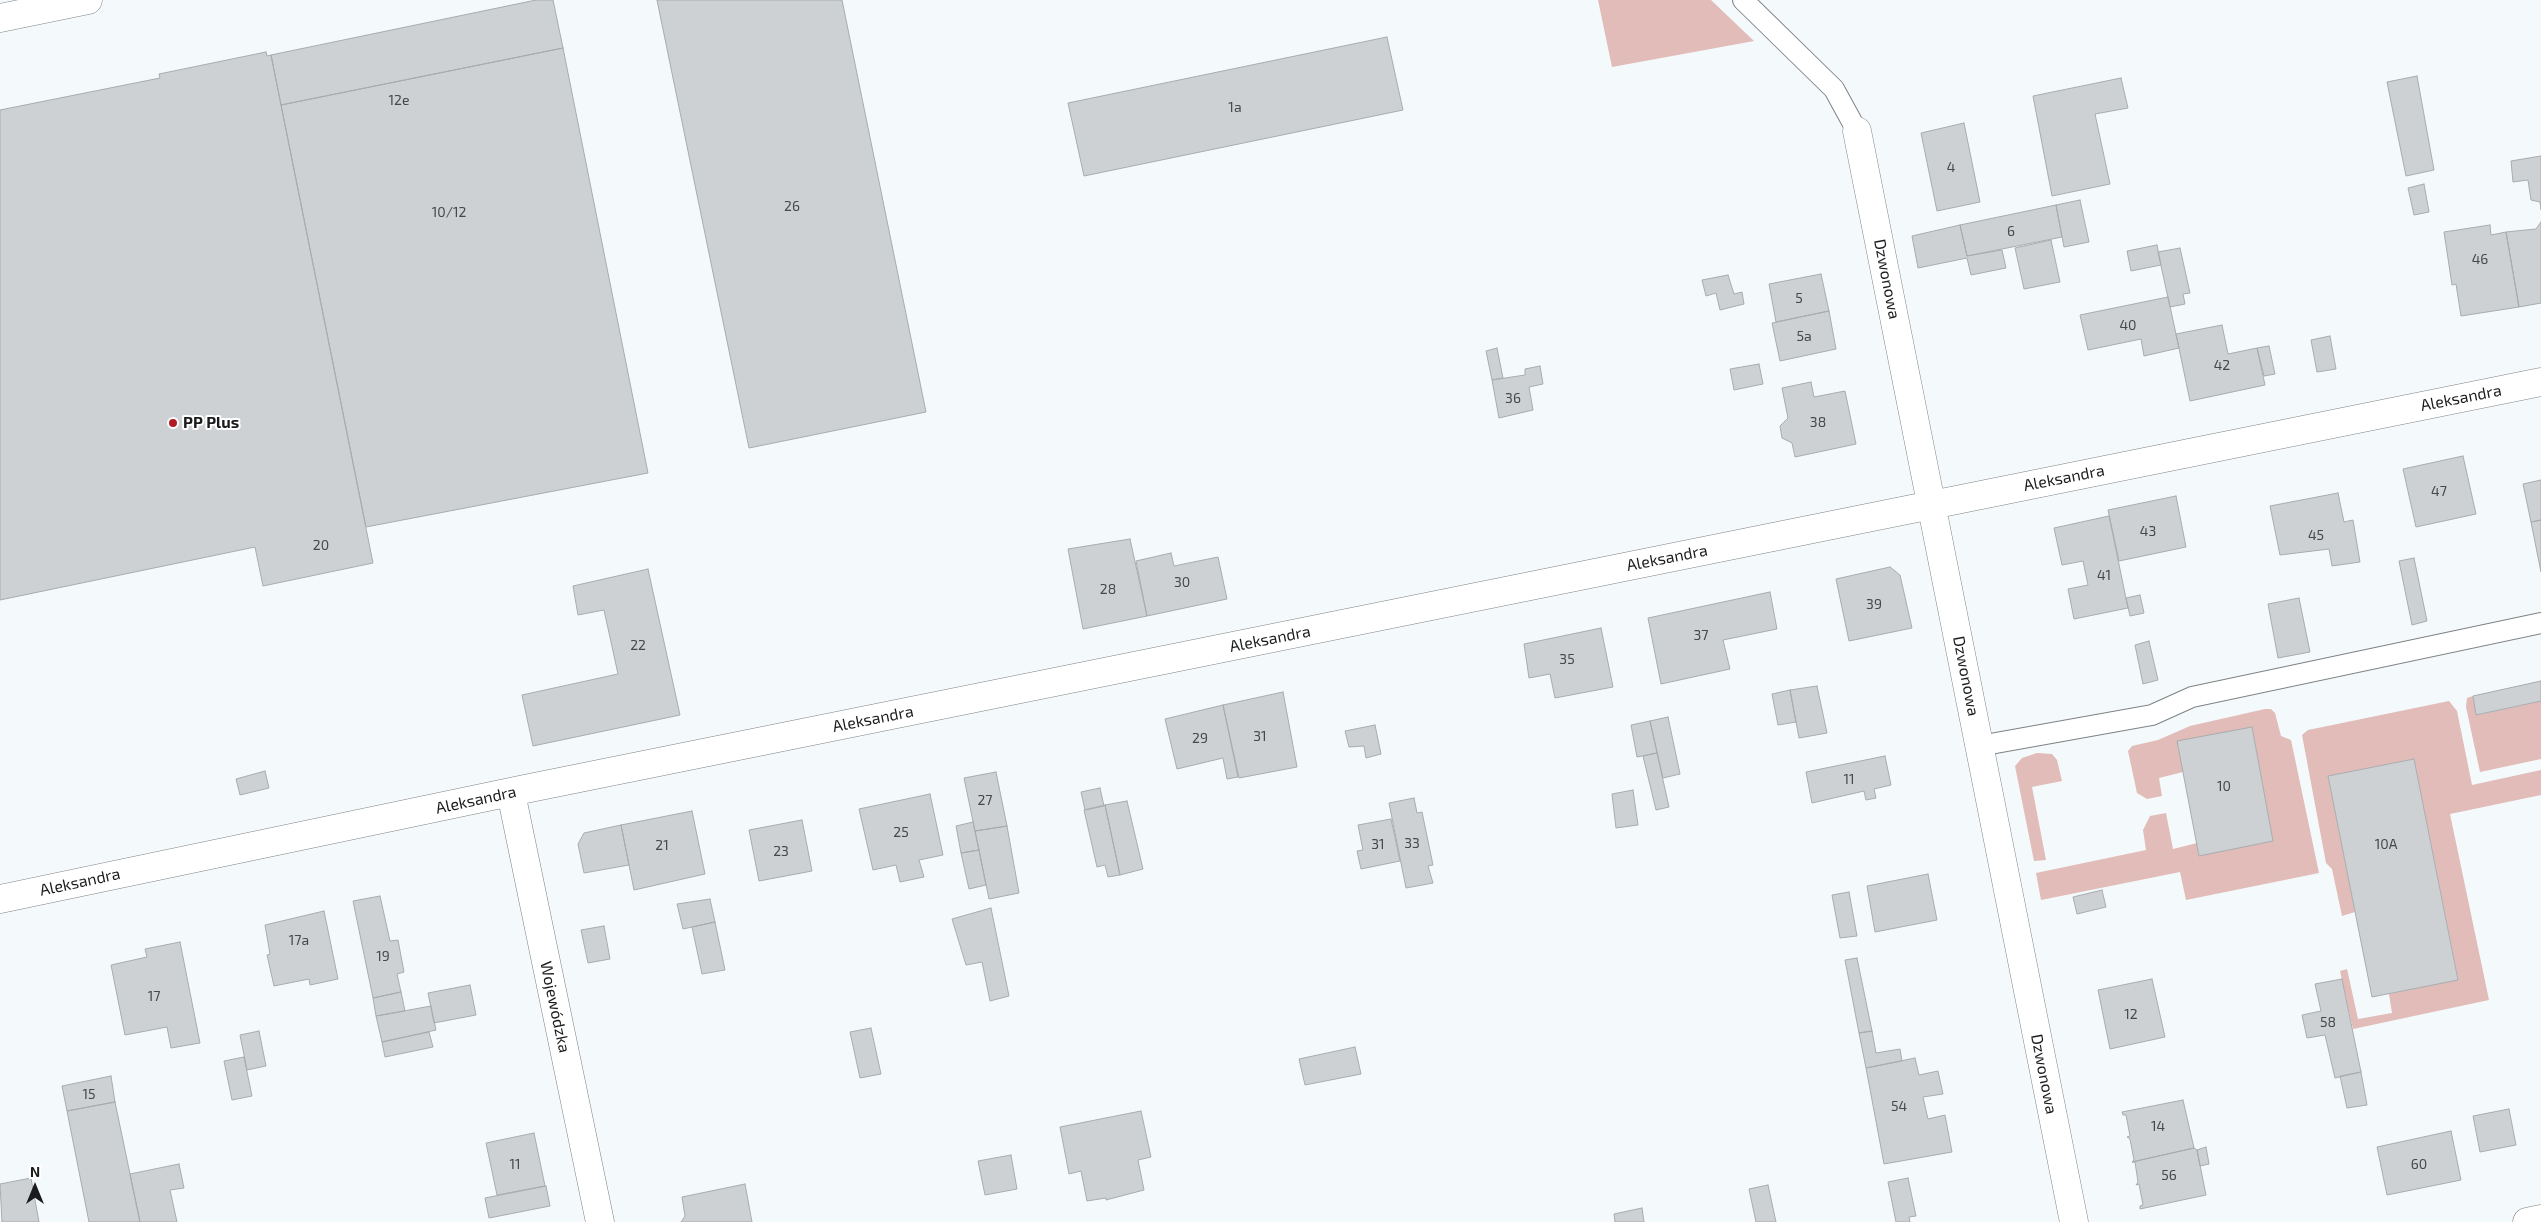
<!DOCTYPE html>
<meta charset="utf-8">
<style>
body{margin:0}
#map{position:relative;width:2541px;height:1222px;overflow:hidden;background:#f4f9fb;font-family:"Exo 2",sans-serif}
canvas{display:block}
.north{position:absolute;left:10px;top:1162px;width:50px;height:50px;-webkit-text-stroke:4px #fff;paint-order:stroke;rotate:0deg;font-size:14px;font-weight:700;line-height:20px;text-align:center;color:#1a1b1c}
.north::after{content:'';display:block;margin:auto;width:18px;height:22px;background:#1a1b1c;clip-path:polygon(50% 0,100% 100%,50% 72%,0 100%)}
</style>
<div id="map">
<canvas width="2541" height="1222"></canvas>
<div class="north">N</div>
</div>
<script>
const ctx = document.querySelector('canvas').getContext('2d');
ctx.lineJoin = 'round';
function paint(path, color) { ctx.fillStyle = color; ctx.fill(path, 'evenodd'); }
const shape = rows => new Path2D(rows.map(r => 'M' + r).join(''));
function strokePath(path, color, width, dash) { ctx.strokeStyle = color; ctx.lineWidth = width; ctx.lineCap = dash ? 'butt' : 'round'; ctx.setLineDash(dash || []); ctx.stroke(path); }
function label(font, color, halo, rows, align = 'center') {
  ctx.font = font + ' "Exo 2",sans-serif'; ctx.lineWidth = 4; ctx.setLineDash([]); ctx.textBaseline = 'middle'; ctx.strokeStyle = halo; ctx.fillStyle = color; for (const [text, x, y, turn = 0] of rows) {
    ctx.save(); ctx.translate(x, y); ctx.rotate((+turn || 0) * Math.PI / 180); ctx.textAlign = isNaN(turn) ? turn : align; if (halo) ctx.strokeText(text, 0, 0); ctx.fillText(text, 0, 0); ctx.restore();
  }
}
paint(shape([
 [1598,0,1711,0,1754,41,1612,67],
 [2473,696,2477,715,2541,701,2541,759,2480,772,2466,707,2467,698],
 [2449,701,2457,711,2472,785,2541,770,2541,795,2450,814,2489,1000,2353,1029,2340,971,2347,969,2358,1019,2392,1013,2389,994,2458,979,2414,759,2328,776,2355,912,2342,916,2332,869,2326,863,2302,735,2308,730],
 [2265,709,2271,709,2275,713,2281,736,2291,740,2319,873,2186,900,2180,872,2041,900,2036,873,2146,850,2143,830,2150,816,2166,813,2173,849,2197,843,2199,855,2273,841,2252,727,2183,772,2159,778,2162,796,2147,799,2137,793,2128,751,2132,746,2158,740,2190,726],
 [2037,753,2052,754,2057,760,2062,781,2032,787,2046,860,2034,861,2015,766,2022,758]
]), '#e1bcb8');
const building = shape([
 [536,0,553,0,563,48,281,105,271,55,536,0],
 [657,0,842,0,926,412,749,448,657,0],
 [1387,37,1403,110,1084,176,1068,103,1387,37],
 [563,48,648,473,366,527,281,105,563,48],
 [266,52,267,56,271,55,373,563,263,586,255,547,0,600,0,110,160,78,159,74,266,52],
 [2417,76,2434,170,2406,176,2387,82,2417,76],
 [2121,78,2128,108,2095,114,2110,184,2052,196,2033,96,2121,78],
 [1964,123,1980,202,1937,211,1921,133,1964,123],
 [2541,156,2541,210,2540,202,2531,200,2528,180,2513,182,2511,161,2541,156],
 [2424,184,2429,212,2414,215,2408,188,2424,184],
 [2080,200,2089,242,2064,247,2056,205,2080,200],
 [2056,205,2062,237,1967,256,1960,225,2056,205],
 [2541,222,2541,303,2519,307,2506,232,2536,229,2541,222],
 [1960,225,1967,256,2002,250,2006,268,1971,275,1967,258,1918,268,1912,236,1960,225],
 [2490,225,2491,235,2506,232,2519,307,2461,316,2456,284,2452,285,2444,232,2490,225],
 [2051,240,2060,282,2024,289,2015,248,2051,240],
 [2157,245,2161,265,2131,271,2127,251,2157,245],
 [2180,248,2190,293,2183,294,2185,304,2170,307,2158,252,2180,248],
 [1821,274,1829,311,1776,322,1769,284,1821,274],
 [1728,275,1734,294,1742,292,1744,304,1720,310,1716,293,1706,296,1702,280,1728,275],
 [2168,297,2179,348,2144,356,2141,339,2088,350,2080,315,2168,297],
 [1829,311,1836,349,1780,361,1772,323,1829,311],
 [2222,325,2228,354,2257,348,2265,385,2190,401,2176,334,2222,325],
 [2330,336,2336,369,2317,372,2311,340,2330,336],
 [2269,346,2275,374,2264,376,2257,348,2269,346],
 [1497,348,1503,378,1492,380,1486,351,1497,348],
 [1759,364,1763,384,1734,390,1730,369,1759,364],
 [1540,366,1543,384,1529,387,1533,410,1499,418,1492,380,1525,375,1525,369,1540,366],
 [1811,382,1814,397,1845,391,1856,444,1795,457,1792,443,1782,438,1780,426,1788,418,1782,388,1811,382],
 [2463,456,2476,514,2416,527,2403,469,2463,456],
 [2541,480,2541,520,2531,522,2523,484,2541,480],
 [2338,493,2344,522,2353,520,2360,562,2332,566,2329,549,2280,555,2270,506,2338,493],
 [2176,496,2186,547,2119,561,2108,510,2176,496],
 [2109,516,2128,608,2074,619,2068,589,2088,585,2083,561,2062,565,2054,528,2109,516],
 [2541,520,2541,572,2531,522,2541,520],
 [1130,539,1147,616,1083,629,1068,549,1130,539],
 [1171,553,1174,566,1218,557,1227,599,1147,616,1136,561,1171,553],
 [2414,558,2427,621,2412,625,2399,561,2414,558],
 [1890,567,1900,575,1912,628,1849,641,1836,579,1890,567],
 [648,569,680,715,533,746,522,695,618,674,604,610,578,615,573,586,648,569],
 [1770,592,1777,629,1723,640,1730,669,1661,684,1648,618,1770,592],
 [2140,595,2144,613,2130,616,2126,598,2140,595],
 [2299,598,2310,652,2278,658,2268,604,2299,598],
 [1601,628,1613,687,1555,698,1550,674,1529,678,1524,644,1601,628],
 [2149,641,2158,680,2143,684,2135,645,2149,641],
 [2541,681,2541,701,2476,715,2473,696,2541,681],
 [1817,686,1827,733,1799,738,1790,690,1817,686],
 [1790,690,1796,722,1778,725,1772,694,1790,690],
 [1283,692,1297,767,1239,778,1223,705,1283,692],
 [1223,705,1238,777,1227,779,1223,758,1177,769,1165,719,1223,705],
 [1668,717,1680,774,1663,778,1650,721,1668,717],
 [1650,721,1657,753,1637,757,1631,725,1650,721],
 [1375,725,1381,754,1366,758,1364,746,1349,747,1345,731,1375,725],
 [2252,727,2273,841,2199,856,2177,741,2252,727],
 [1657,753,1669,807,1656,810,1643,756,1657,753],
 [1885,756,1891,785,1874,789,1876,798,1866,800,1864,791,1812,803,1806,772,1885,756],
 [2414,759,2458,980,2372,997,2328,776,2414,759],
 [265,771,269,788,240,795,236,779,265,771],
 [996,772,1007,826,975,831,964,778,996,772],
 [1100,788,1104,806,1085,810,1081,792,1100,788],
 [1633,790,1638,825,1616,828,1612,794,1633,790],
 [930,794,943,855,919,860,924,877,900,882,896,865,873,870,859,809,930,794],
 [1414,798,1417,813,1422,812,1433,865,1428,866,1433,883,1406,888,1389,803,1414,798],
 [1127,801,1143,869,1120,875,1105,805,1127,801],
 [1105,805,1120,875,1108,877,1105,865,1097,867,1084,810,1105,805],
 [692,811,705,874,634,890,621,825,692,811],
 [1391,819,1400,861,1361,869,1357,851,1363,850,1358,825,1391,819],
 [802,820,812,871,759,881,749,830,802,820],
 [973,822,979,850,961,853,956,826,973,822],
 [621,825,629,865,584,873,578,844,584,833,621,825],
 [1007,826,1019,893,989,899,975,831,1007,826],
 [979,850,986,885,969,889,961,853,979,850],
 [1928,874,1937,920,1875,932,1867,886,1928,874],
 [2102,890,2106,907,2077,914,2073,897,2102,890],
 [1849,892,1857,936,1840,938,1832,895,1849,892],
 [380,896,390,941,398,940,404,972,397,974,401,992,373,998,353,901,380,896],
 [710,899,715,922,683,929,677,904,710,899],
 [991,908,1009,996,990,1001,982,962,966,965,952,919,991,908],
 [324,911,338,979,310,985,309,979,274,986,267,955,270,954,265,925,324,911],
 [715,922,725,970,702,974,692,927,715,922],
 [604,926,610,959,588,963,581,930,604,926],
 [180,942,200,1043,171,1048,167,1027,125,1035,111,965,147,957,145,949,180,942],
 [1857,958,1872,1031,1859,1033,1845,960,1857,958],
 [2152,979,2165,1037,2110,1049,2098,990,2152,979],
 [2342,979,2361,1072,2335,1078,2325,1035,2307,1038,2302,1015,2321,1011,2315,984,2342,979],
 [470,985,476,1015,434,1023,428,993,470,985],
 [401,992,405,1011,376,1016,373,998,401,992],
 [431,1006,436,1030,382,1042,376,1016,431,1006],
 [871,1028,881,1074,860,1078,850,1032,871,1028],
 [259,1031,266,1066,247,1070,240,1035,259,1031],
 [1872,1031,1876,1053,1900,1049,1902,1061,1866,1068,1859,1033,1872,1031],
 [429,1032,433,1047,385,1057,382,1042,429,1032],
 [1355,1047,1361,1074,1305,1085,1299,1059,1355,1047],
 [244,1057,252,1096,232,1100,224,1061,244,1057],
 [1915,1058,1919,1075,1938,1071,1943,1094,1923,1097,1928,1119,1945,1115,1952,1152,1884,1164,1866,1068,1915,1058],
 [2361,1072,2367,1105,2347,1108,2340,1076,2361,1072],
 [111,1076,115,1102,67,1111,62,1086,111,1076],
 [2183,1100,2194,1148,2132,1162,2134,1160,2130,1139,2127,1137,2130,1136,2126,1115,2123,1115,2122,1112,2183,1100],
 [115,1102,140,1222,89,1222,67,1111,115,1102],
 [2509,1109,2516,1145,2480,1152,2473,1116,2509,1109],
 [1141,1111,1151,1157,1138,1160,1144,1190,1106,1200,1106,1198,1087,1201,1081,1171,1069,1174,1060,1127,1141,1111],
 [2451,1131,2461,1180,2387,1195,2377,1147,2451,1131],
 [534,1133,545,1186,497,1195,486,1143,534,1133],
 [2206,1147,2209,1164,2200,1166,2197,1150,2206,1147],
 [2194,1148,2197,1150,2206,1195,2140,1209,2140,1206,2143,1205,2139,1184,2136,1185,2138,1182,2135,1162,2132,1162,2194,1148],
 [1011,1155,1017,1189,985,1195,978,1161,1011,1155],
 [179,1164,184,1188,170,1190,177,1222,140,1222,130,1174,179,1164],
 [31,1178,39,1222,2,1222,0,1184,31,1178],
 [1908,1178,1916,1216,1909,1217,1910,1222,1896,1222,1888,1182,1908,1178],
 [745,1184,752,1222,681,1222,685,1216,682,1197,745,1184],
 [1768,1185,1776,1222,1756,1222,1749,1189,1768,1185],
 [546,1186,550,1206,489,1218,485,1198,546,1186],
 [1642,1208,1644,1222,1615,1222,1614,1214,1642,1208]
]);
paint(building, '#cdd1d3');
strokePath(building, '#a8acae', 1);
const service = shape([
 [1743,0,1834,89,1857,131],
 [1979,746,2152,715,2192,697,2541,623]
]);
const minor = shape([
 [0,18,88,0],
 [1857,131,2074,1222],
 [511,793,600,1222],
 [0,899,525,789,2541,382],
 [2527,1222,2541,1219]
]);
strokePath(service, '#7f8385', 22);
strokePath(minor, '#7f8385', 29);
strokePath(service, '#fff', 20);
strokePath(minor, '#fff', 28);
for (const [x, y, r, color] of [
 [173,423,5,"#af1c25"]
]) { const dot = new Path2D(); dot.arc(x, y, r, 0, 2 * Math.PI); ctx.fillStyle = color; ctx.fill(dot); strokePath(dot, '#fff', 2); }
label('14px', '#47484a', null, [
 ["12e",399,100],
 ["1a",1235,107],
 ["4",1951,167],
 ["26",792,206],
 ["10/12",449,212],
 ["6",2011,231],
 ["46",2480,259],
 ["5",1799,298],
 ["40",2128,325],
 ["5a",1804,336],
 ["42",2222,365],
 ["36",1513,398],
 ["38",1818,422],
 ["47",2439,491],
 ["43",2148,531],
 ["45",2316,535],
 ["20",321,545],
 ["41",2104,575],
 ["30",1182,582],
 ["28",1108,589],
 ["39",1874,604],
 ["37",1701,635],
 ["22",638,645],
 ["35",1567,659],
 ["31",1260,736],
 ["29",1200,738],
 ["11",1849,779],
 ["10",2224,786],
 ["27",985,800],
 ["25",901,832],
 ["33",1412,843],
 ["31",1378,844],
 ["10A",2386,844],
 ["21",662,845],
 ["23",781,851],
 ["17a",299,940],
 ["19",383,956],
 ["17",154,996],
 ["12",2131,1014],
 ["58",2328,1022],
 ["15",89,1094],
 ["54",1899,1106],
 ["14",2158,1126],
 ["11",515,1164],
 ["60",2419,1164],
 ["56",2169,1175]
]);
label('16px', '#1a1b1c', '#fff', [
 ["Dzwonowa",1887,279,79],
 ["Aleksandra",2461,398,-11],
 ["Aleksandra",2064,478,-11],
 ["Aleksandra",1667,558,-11],
 ["Aleksandra",1270,639,-11],
 ["Dzwonowa",1966,676,79],
 ["Aleksandra",873,719,-11],
 ["Aleksandra",476,800,-12],
 ["Aleksandra",80,882,-12],
 ["Wojewódzka",555,1007,78],
 ["Dzwonowa",2044,1074,79]
]);
label('bold 16px', '#1a1b1c', '#fff', [
 ["PP Plus",183,423]
], 'left');
</script>
